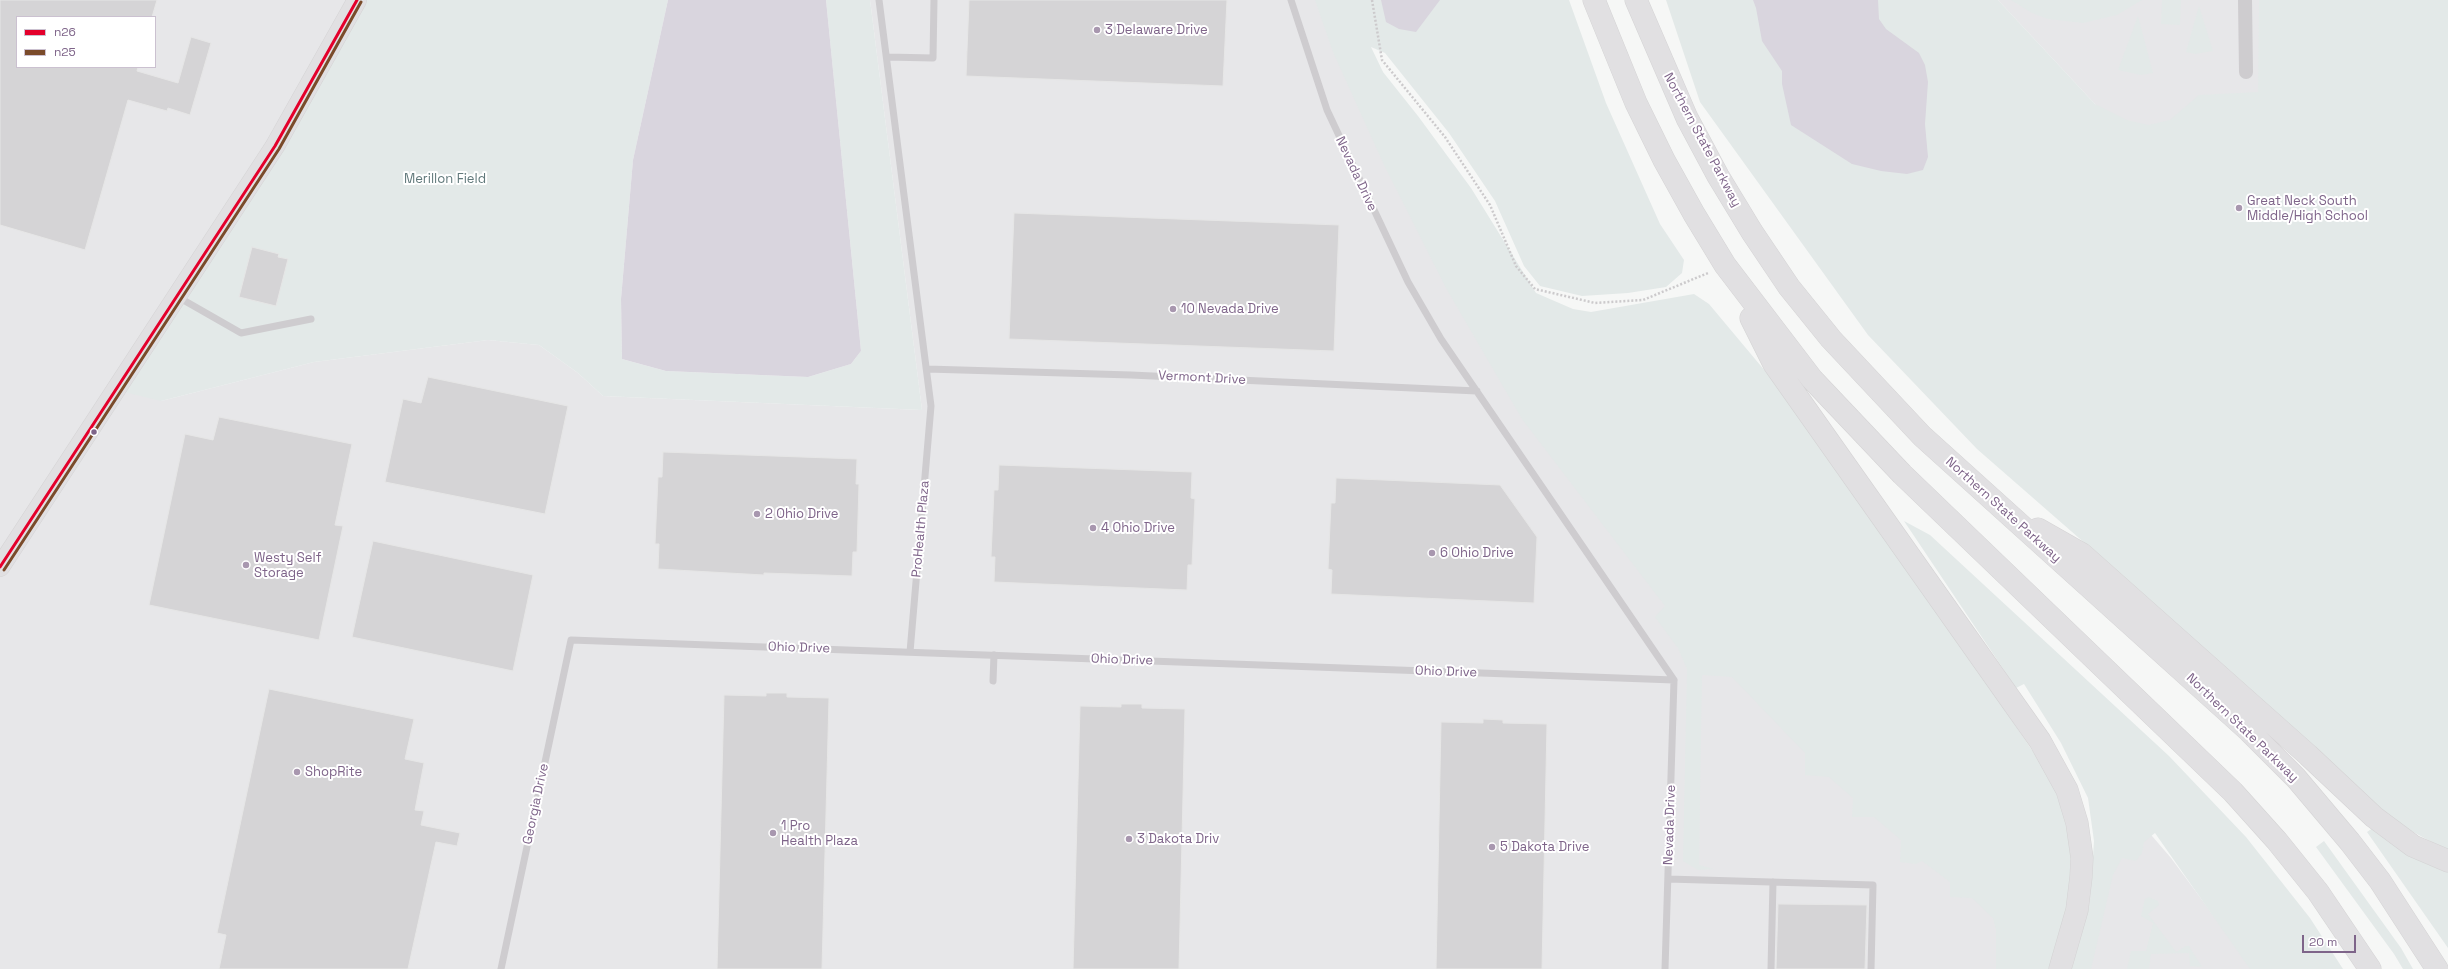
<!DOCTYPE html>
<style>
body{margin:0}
#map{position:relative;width:2448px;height:969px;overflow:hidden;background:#f6f7f6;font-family:"Space Grotesk",sans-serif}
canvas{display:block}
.legend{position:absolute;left:16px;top:16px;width:140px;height:52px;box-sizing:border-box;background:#fff;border:1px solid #cbc1d0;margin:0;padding:5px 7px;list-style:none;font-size:12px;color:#7e6489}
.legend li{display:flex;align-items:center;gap:8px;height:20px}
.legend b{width:20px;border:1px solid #cbc1d0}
.scale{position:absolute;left:2302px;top:935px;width:54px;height:18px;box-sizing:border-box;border:2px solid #7e6489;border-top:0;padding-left:5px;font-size:12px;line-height:14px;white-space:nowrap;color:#7e6489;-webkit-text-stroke:3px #fff;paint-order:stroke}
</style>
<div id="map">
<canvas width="2448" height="969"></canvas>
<ul class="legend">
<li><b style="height:5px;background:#e4002b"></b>n26</li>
<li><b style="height:5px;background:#7a4b2a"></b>n25</li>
</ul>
<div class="scale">20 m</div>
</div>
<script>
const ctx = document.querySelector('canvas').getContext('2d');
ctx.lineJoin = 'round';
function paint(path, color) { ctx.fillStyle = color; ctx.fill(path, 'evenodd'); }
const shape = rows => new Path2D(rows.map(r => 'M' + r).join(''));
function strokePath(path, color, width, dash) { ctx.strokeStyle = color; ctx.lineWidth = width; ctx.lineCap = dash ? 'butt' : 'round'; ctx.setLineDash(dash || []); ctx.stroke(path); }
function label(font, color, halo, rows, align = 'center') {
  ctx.font = font + ' "Space Grotesk",sans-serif'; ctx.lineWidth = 4; ctx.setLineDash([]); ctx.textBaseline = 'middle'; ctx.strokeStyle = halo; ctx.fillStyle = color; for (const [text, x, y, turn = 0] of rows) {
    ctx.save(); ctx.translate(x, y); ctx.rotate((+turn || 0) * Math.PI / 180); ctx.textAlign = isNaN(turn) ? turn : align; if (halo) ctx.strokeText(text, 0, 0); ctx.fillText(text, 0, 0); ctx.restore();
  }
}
paint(shape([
 [0,0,357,0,161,401,314,362,488,340,539,345,578,373,603,396,922,410,870,0,1342,0,1627,505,1996,918,2003,969,0,969],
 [17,17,155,17,155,67,17,67],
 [1998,0,2288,0,2288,312,2095,104],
 [2121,800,2171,858,2253,969,2060,969,2073,929]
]), '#e7e7e9');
paint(shape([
 [357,0,668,0,633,160,621,299,622,359,666,371,808,377,851,364,861,351,826,0,870,0,922,410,603,396,578,373,539,345,488,340,314,362,161,401,116,390],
 [1315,0,1569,0,1606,103,1660,224,1684,260,1682,273,1666,287,1628,293,1582,296,1540,286,1524,266,1495,201,1449,133,1385,53,1371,47,1383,72,1418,116,1471,188,1536,293,1573,309,1591,312,1694,294,1709,304,1817,433,2061,793,2077,877,2054,969,1996,969,1996,930,1993,918,1972,898,1950,897,1950,882,1922,861,1916,864,1900,862,1901,840,1874,817,1852,817,1853,798,1829,777,1805,775,1805,753,1732,677,1702,675,1699,865,1714,869,1698,870,1683,861,1687,669,1678,648,1655,617,1665,606,1522,419,1446,288,1384,165,1333,52],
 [1666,0,1998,0,2095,104,2127,120,2148,125,2170,120,2199,95,2258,92,2259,0,2448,0,2448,851,2393,821,2103,559,1977,449,1868,335,1700,102],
 [2011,0,2142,0,2117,15,2083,23,2048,19,2032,13],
 [2162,0,2181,0,2180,25,2161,24],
 [2199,6,2213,51,2195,54,2186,52],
 [2138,16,2153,73,2141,75,2118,70],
 [1904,521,1930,535,2169,756,2246,837,2310,918,2343,969,2250,969,2155,833,2144,842,2142,853,2136,861,2122,858,2113,875,2091,969,2072,969,2090,902,2094,841,2088,798,2061,743,2024,684,2016,688],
 [2374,827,2448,870,2448,948,2367,832],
 [2324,841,2401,948,2413,969,2403,969,2394,954,2316,847],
 [2149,897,2158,901,2159,905,2148,914,2176,952,2186,946,2189,946,2202,967,2190,966,2189,953,2151,954,2149,969,2127,969,2131,951,2146,951,2153,923,2141,916,2145,899]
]), '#e3e9e8');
paint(shape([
 [668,0,826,0,861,351,851,364,808,377,666,371,622,359,621,299,633,160],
 [1381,0,1440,0,1416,32,1399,29,1386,22],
 [1753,0,1878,0,1879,19,1886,29,1919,53,1925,65,1928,82,1925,124,1928,157,1923,170,1907,174,1881,171,1852,164,1791,125,1782,84,1782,71,1762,41,1756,8]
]), '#d9d5de');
const building = shape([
 [0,0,157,0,152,17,17,17,17,67,138,67,137,71,178,83,191,37,211,43,190,115,168,108,167,111,128,100,85,250,0,225,0,0],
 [969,0,1227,0,1223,86,966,76,969,0],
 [1014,213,1339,225,1334,351,1009,339,1014,213],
 [252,247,279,254,278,257,288,259,276,306,239,297,252,247],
 [428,377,568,406,545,514,385,482,403,399,421,403,428,377],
 [219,417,352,444,335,525,343,526,319,640,149,605,185,434,213,440,219,417],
 [663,452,857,459,856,484,859,484,857,552,853,552,852,576,764,573,764,575,658,569,659,544,655,544,658,477,662,477,663,452],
 [999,465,1192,472,1191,498,1195,499,1192,565,1188,565,1187,590,994,582,995,557,991,557,994,490,998,490,999,465],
 [1336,478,1500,485,1537,537,1534,603,1331,594,1332,570,1328,569,1331,503,1335,503,1336,478],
 [373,541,533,575,513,671,352,637,373,541],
 [269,689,414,719,405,759,424,763,415,810,424,811,421,825,460,833,457,846,436,842,408,969,219,969,226,935,217,933,269,689],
 [766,693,787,693,787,697,829,698,822,969,717,969,724,695,766,696,766,693],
 [1121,704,1142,704,1142,708,1185,709,1179,969,1073,969,1080,706,1121,707,1121,704],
 [1483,719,1503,720,1503,723,1547,724,1542,969,1436,969,1441,722,1483,723,1483,719],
 [1778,904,1867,905,1865,969,1776,969,1778,904]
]);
paint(building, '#d5d4d6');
strokePath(building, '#e6e6e6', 1);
const secondary = shape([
 [0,567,275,146,357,0]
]);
const highway = shape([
 [1594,0,1636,103,1664,160,1694,214,1725,265,1812,379,1902,474,2233,792,2277,841,2318,892,2370,969],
 [1636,0,1687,118,1718,176,1752,232,1789,287,1831,339,1922,436,2249,731,2296,778,2350,842,2380,881,2437,969],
 [1751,318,1774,364,2040,741,2067,790,2077,823,2082,858,2081,877,2077,910,2060,969],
 [2038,529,2082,554,2308,755,2374,817,2413,846,2448,861]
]);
strokePath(secondary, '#d5d4d5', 20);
strokePath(highway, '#d4d3d4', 23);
strokePath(shape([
 [1372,0,1382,60,1445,137,1490,205,1516,266,1535,289,1595,303,1643,300,1708,273]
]), '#cccacc', 2.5, [2, 2]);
strokePath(shape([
 [879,0,931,406,910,652],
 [1291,0,1327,110,1408,282,1441,339,1674,680],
 [887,57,933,58,934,0],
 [178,297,241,333,311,319],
 [927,369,1131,375,1477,391],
 [993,681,994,655],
 [1668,879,1873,885,1871,969],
 [501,969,571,640,1674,680],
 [1665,969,1674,680],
 [1771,969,1773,882]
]), '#cecccf', 7);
strokePath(shape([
 [2245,0,2246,72]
]), '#cecccf', 14);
strokePath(secondary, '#e1e0e2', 19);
strokePath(highway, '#e1e0e2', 22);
strokePath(shape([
 [0,567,275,146,357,0]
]), '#e4002b', 3);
strokePath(shape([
 [4,570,279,149,361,2]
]), '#7a4b2a', 3);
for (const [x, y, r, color] of [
 [1097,30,4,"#a897af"],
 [2239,208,4,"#a897af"],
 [1173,309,4,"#a897af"],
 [94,432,3.5,"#7e6489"],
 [757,514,4,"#a897af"],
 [1093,528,4,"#a897af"],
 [1432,553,4,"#a897af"],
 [246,565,4,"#a897af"],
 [297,772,4,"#a897af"],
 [773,833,4,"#a897af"],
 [1129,839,4,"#a897af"],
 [1492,847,4,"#a897af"]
]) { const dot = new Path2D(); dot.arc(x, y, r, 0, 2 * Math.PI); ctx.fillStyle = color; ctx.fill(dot); strokePath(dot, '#fff', 1.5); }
label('13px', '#7e6489', '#fff', [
 ["3 Delaware Drive",1105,30],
 ["Great Neck South",2247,201],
 ["Middle/High School",2247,216],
 ["10 Nevada Drive",1181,309],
 ["2 Ohio Drive",765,514],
 ["4 Ohio Drive",1101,528],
 ["6 Ohio Drive",1440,553],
 ["Westy Self",254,558],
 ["Storage",254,573],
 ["ShopRite",305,772],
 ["1 Pro",781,826],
 ["Health Plaza",781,841],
 ["3 Dakota Driv",1137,839],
 ["5 Dakota Drive",1500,847]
], 'left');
label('13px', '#7e6489', '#fff', [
 ["Northern State Parkway",1702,140,62],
 ["Nevada Drive",1356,174,65],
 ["Vermont Drive",1202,378,3],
 ["Northern State Parkway",2003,510,42],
 ["ProHealth Plaza",921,529,-85],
 ["Ohio Drive",799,648,2],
 ["Ohio Drive",1122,660,2],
 ["Ohio Drive",1446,672,2],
 ["Northern State Parkway",2242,728,44],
 ["Georgia Drive",536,804,-78],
 ["Nevada Drive",1670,825,-88]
]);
label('13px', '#60787a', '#fff', [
 ["Merillon Field",445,179]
]);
</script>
